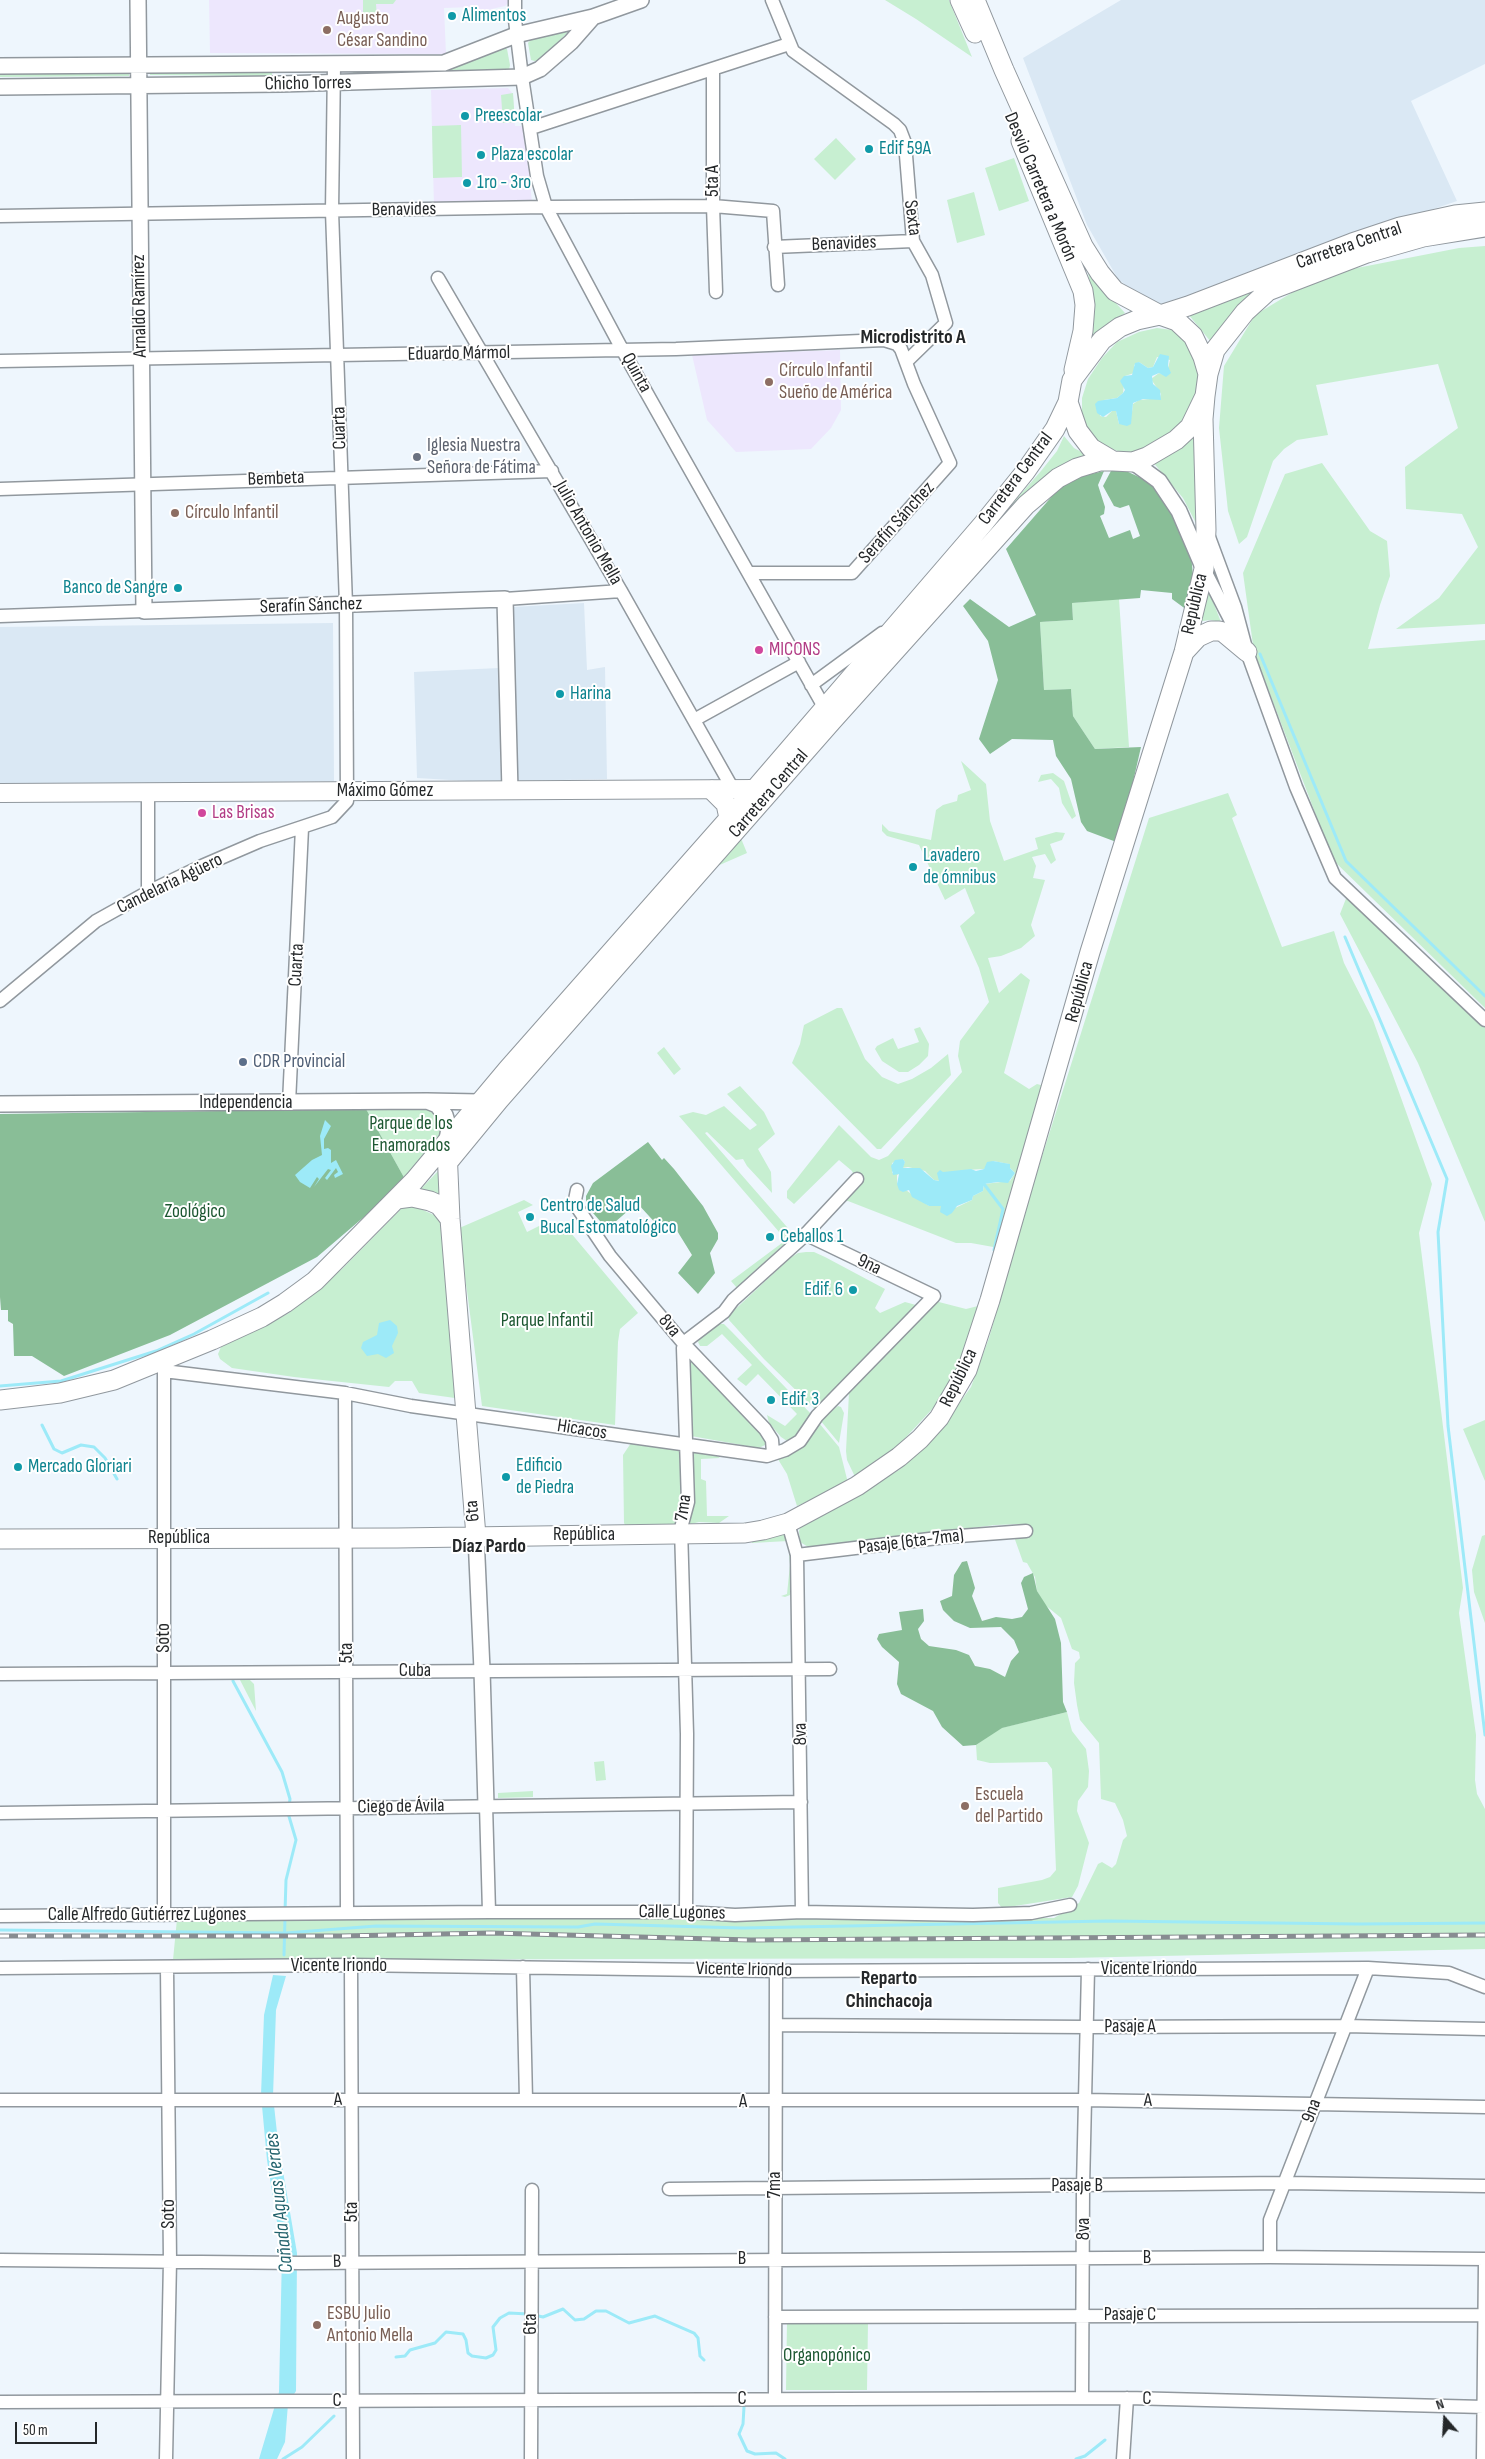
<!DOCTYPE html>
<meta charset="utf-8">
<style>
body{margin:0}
#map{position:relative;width:1485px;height:2459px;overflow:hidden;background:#eef6fd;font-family:"Sofia Sans Condensed",sans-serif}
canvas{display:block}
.north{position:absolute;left:1420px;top:2394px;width:50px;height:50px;-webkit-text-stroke:4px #fff;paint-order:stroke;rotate:341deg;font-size:14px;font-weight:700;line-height:20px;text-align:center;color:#242729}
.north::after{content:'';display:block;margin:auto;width:18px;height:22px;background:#242729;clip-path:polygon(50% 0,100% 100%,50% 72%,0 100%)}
.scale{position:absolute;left:15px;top:2422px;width:82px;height:22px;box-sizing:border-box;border:2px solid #242729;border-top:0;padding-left:6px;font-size:15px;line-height:18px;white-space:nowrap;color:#242729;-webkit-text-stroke:4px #fff;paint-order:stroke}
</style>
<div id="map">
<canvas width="1485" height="2459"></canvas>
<div class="north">N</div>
<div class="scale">50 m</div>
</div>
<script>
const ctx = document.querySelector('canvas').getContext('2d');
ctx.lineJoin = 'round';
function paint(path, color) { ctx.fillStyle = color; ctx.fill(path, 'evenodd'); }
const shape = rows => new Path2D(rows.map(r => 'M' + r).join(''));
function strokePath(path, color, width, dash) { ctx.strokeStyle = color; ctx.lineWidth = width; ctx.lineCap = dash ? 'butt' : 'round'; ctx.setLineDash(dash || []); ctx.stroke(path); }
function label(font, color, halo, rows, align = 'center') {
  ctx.font = font + ' "Sofia Sans Condensed",sans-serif'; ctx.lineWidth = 4; ctx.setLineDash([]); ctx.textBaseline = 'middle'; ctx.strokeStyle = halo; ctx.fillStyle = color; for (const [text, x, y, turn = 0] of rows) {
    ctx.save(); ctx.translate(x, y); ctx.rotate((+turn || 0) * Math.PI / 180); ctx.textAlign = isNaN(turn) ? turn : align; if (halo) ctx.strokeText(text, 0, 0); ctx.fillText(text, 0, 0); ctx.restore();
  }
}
paint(shape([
 [1121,0,1485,0,1485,64,1411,101,1457,201,1337,242,1173,306,1150,305,1118,279,1087,225,1023,58],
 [584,603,587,670,605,667,607,779,518,781,513,607],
 [333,623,334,781,0,785,0,627],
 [499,668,501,783,417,778,414,672]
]), '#dae8f4');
paint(shape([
 [209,0,511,0,505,6,479,12,473,7,444,8,446,54,210,53],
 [508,88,513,94,515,126,525,126,532,203,434,206,431,90],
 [840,350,841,410,831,428,811,449,736,452,707,420,692,355]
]), '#ede7fd');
paint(shape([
 [363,0,396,0,393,4,376,4,377,17,341,18,341,15,363,14],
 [885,0,949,0,972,57,916,19],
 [572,28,538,62,531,60,528,43,532,38],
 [503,46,507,49,510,65,509,70,351,75,354,71,450,68,475,60],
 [0,71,129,71,129,76,0,77],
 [150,71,272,72,272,76,150,75],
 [513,93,515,122,503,123,501,95],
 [461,125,462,177,433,178,432,126],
 [836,138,856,159,835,180,814,159],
 [1014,158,1029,201,999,211,985,168],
 [974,192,985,235,957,243,947,200],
 [1485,246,1485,624,1396,629,1439,598,1478,547,1462,514,1406,509,1405,467,1458,428,1438,364,1316,385,1328,435,1297,440,1284,449,1273,461,1247,537,1239,544,1228,511,1219,428,1224,366,1255,315,1321,275,1459,248],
 [1088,273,1125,313,1093,335,1094,305],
 [1265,283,1230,315,1211,342,1188,314],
 [1157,328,1172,330,1184,339,1194,353,1199,371,1197,398,1182,424,1150,449,1127,454,1106,447,1095,440,1086,429,1082,415,1082,398,1088,379,1102,358,1117,342,1139,332],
 [1157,357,1170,360,1166,376,1159,373,1151,379,1161,394,1160,398,1139,400,1133,404,1132,412,1119,424,1116,411,1112,411,1106,417,1100,416,1104,400,1117,398,1123,393,1125,376,1134,373,1134,365,1139,362,1148,368,1153,367],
 [1195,428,1201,533,1183,498,1152,461],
 [1064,436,1074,448,1089,456,1000,524,997,521,1041,471,1057,451],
 [1322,463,1370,531,1387,541,1390,576,1380,605,1368,649,1485,640,1485,1008,1333,860,1254,652,1243,573,1285,474],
 [1206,584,1221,622,1210,620,1196,622],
 [1119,599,1129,747,1095,749,1073,716,1071,689,1044,690,1040,622,1073,620,1072,603],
 [961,761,986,784,990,821,1004,861,1038,849,1035,838,1056,832,1065,833,1062,840,1050,844,1056,860,1051,864,1045,854,1032,857,1036,866,1033,878,1045,880,1031,925,1035,936,1021,948,1001,956,988,958,999,993,1021,973,1030,980,1004,1073,1029,1089,1037,1084,1048,1087,999,1248,971,1243,956,1243,848,1201,840,1202,854,1176,852,1171,839,1160,794,1204,787,1198,787,1191,839,1125,871,1157,879,1160,888,1156,962,1072,958,1056,960,1041,989,1002,979,968,960,926,975,913,965,888,945,900,919,845,887,836,882,831,882,824,889,831,931,840,936,810,943,805,957,801,958,795,971,790],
 [903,1159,905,1162,902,1168,908,1167,925,1171,934,1180,940,1181,965,1170,984,1169,993,1161,1009,1164,1010,1168,1015,1173,1010,1181,984,1184,983,1191,973,1196,972,1200,953,1209,941,1206,929,1206,897,1184,897,1175,899,1174,892,1173,892,1163],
 [1053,773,1064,781,1076,816,1072,819,1062,803,1059,788,1051,779,1038,782,1041,775],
 [1228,793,1237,815,1232,818,1282,947,1334,931,1344,963,1373,1020,1432,1184,1419,1233,1463,1588,1459,1613,1476,1735,1475,1780,1477,1794,1485,1809,1485,1949,1069,1958,173,1960,177,1919,1054,1918,1079,1903,1098,1864,1102,1862,1112,1868,1116,1864,1123,1840,1127,1836,1123,1820,1115,1803,1101,1799,1099,1743,1080,1720,1077,1705,1074,1683,1075,1663,1080,1658,1079,1652,1072,1649,1061,1618,1044,1604,1037,1591,1035,1577,1027,1563,1023,1562,1013,1534,1028,1526,1021,1524,995,1525,810,1548,800,1542,799,1531,801,1525,899,1470,940,1430,971,1387,989,1338,1033,1185,1149,818],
 [740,836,747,853,715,867],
 [1347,896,1485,1020,1485,1222,1418,1063,1340,914],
 [837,1008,842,1008,865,1059,882,1077,898,1084,912,1079,931,1068,948,1054,951,1075,881,1149,877,1149,792,1063,800,1044,804,1025],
 [920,1027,929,1044,928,1056,919,1065,908,1072,899,1072,882,1061,875,1049,877,1046,893,1038,898,1049,919,1042,914,1029],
 [664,1047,681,1069,674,1075,657,1053],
 [740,1086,764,1112,775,1134,758,1149,771,1172,772,1193,747,1166,743,1159,736,1160,707,1132,705,1133,794,1235,737,1288,731,1281,786,1240,679,1116,693,1112,706,1115,724,1106,750,1130,757,1125,727,1094],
 [366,1109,432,1109,443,1117,444,1139,406,1181],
 [439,1170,443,1203,418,1192],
 [524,1200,533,1205,518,1212,527,1232,543,1224,565,1226,638,1313,620,1329,618,1342,615,1425,482,1406,467,1291,457,1229],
 [412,1205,434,1215,442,1225,455,1398,419,1393,412,1381,395,1381,389,1387,294,1377,232,1368,220,1359,218,1354,221,1347,289,1313,342,1269,404,1206],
 [806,1252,814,1252,825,1257,885,1289,875,1308,880,1313,905,1302,916,1305,913,1315,816,1410,764,1359,729,1320,728,1316,790,1258,798,1253],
 [935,1301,966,1309,982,1305,958,1368,935,1406,896,1448,857,1481,847,1460,846,1451,849,1393],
 [718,1324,724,1324,732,1332,813,1416,796,1440,787,1441,781,1437,769,1423,767,1415,785,1426,797,1414,758,1374,746,1386,737,1379,752,1365,722,1334,707,1346,700,1346,698,1342,701,1336],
 [695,1360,767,1440,765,1445,759,1448,691,1436,688,1363],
 [838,1406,841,1407,844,1413,839,1443,820,1420],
 [1485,1420,1485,1481,1463,1429],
 [819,1423,839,1447,848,1483,797,1506,787,1474,776,1456],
 [631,1443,678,1449,681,1456,682,1506,675,1524,625,1525,624,1523,623,1455],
 [694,1452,714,1454,720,1458,701,1459,701,1479,706,1481,707,1516,729,1516,719,1523,699,1522,691,1524,688,1523,692,1511],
 [783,1531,788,1536,793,1549,791,1590,790,1595,785,1597,781,1596,787,1594,790,1565,788,1541,752,1543,752,1541],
 [1485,1535,1485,1623,1474,1592,1472,1570,1482,1536],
 [249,1679,254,1684,256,1711,240,1680],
 [1067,1712,1072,1731,1086,1749,1089,1771,1088,1787,1078,1801,1077,1811,1089,1843,1078,1886,1072,1897,1002,1908,998,1903,998,1888,1042,1880,1050,1877,1056,1870,1052,1769,1047,1762,990,1763,977,1760,976,1745,1001,1728],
 [604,1761,606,1780,596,1781,594,1762],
 [533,1791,533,1797,498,1798,498,1793],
 [787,2321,868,2322,867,2390,786,2390]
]), '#c7efd1');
paint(shape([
 [1112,469,1126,471,1150,482,1170,505,1191,555,1193,575,1187,610,1172,599,1172,593,1141,590,1140,598,1072,603,1073,620,1040,622,1044,690,1071,689,1073,716,1095,749,1141,747,1119,843,1087,831,1081,822,1071,779,1056,756,1053,740,1012,739,990,754,979,739,998,680,988,641,963,606,970,599,1009,627,1036,615,1006,549,1060,487,1078,477,1104,471,1098,485,1105,507,1104,514,1100,516,1109,538,1130,530,1133,539,1140,536,1129,505,1120,508,1114,506,1103,486],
 [366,1109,406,1181,317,1257,170,1335,64,1376,32,1356,14,1356,13,1324,8,1321,8,1310,1,1310,0,1297,0,1114],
 [648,1142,662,1160,664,1158,674,1169,703,1206,718,1233,718,1239,710,1253,715,1273,698,1294,678,1273,692,1255,671,1221,660,1228,637,1203,607,1229,586,1205,586,1196,593,1183],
 [967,1561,975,1588,972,1596,982,1621,996,1617,1012,1619,1022,1617,1028,1609,1021,1583,1024,1577,1033,1573,1037,1591,1055,1619,1061,1643,1063,1702,1067,1712,1002,1728,976,1745,963,1746,942,1727,933,1711,901,1694,897,1684,899,1662,882,1647,877,1639,879,1634,902,1630,899,1612,923,1609,924,1621,918,1629,921,1639,929,1646,956,1650,969,1655,975,1666,990,1669,1005,1677,1011,1661,1019,1652,1014,1640,1001,1627,970,1628,954,1621,943,1610,940,1601,952,1596,954,1575,962,1562]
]), '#89be97');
paint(shape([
 [1160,354,1169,356,1168,366,1171,373,1166,377,1159,373,1152,376,1153,384,1160,390,1161,400,1143,399,1133,403,1131,424,1127,426,1119,424,1116,411,1112,411,1103,417,1097,413,1095,404,1098,401,1117,398,1123,393,1125,390,1120,381,1124,376,1132,375,1135,363,1139,362,1148,368,1153,367],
 [325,1120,331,1126,324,1139,324,1149,328,1148,331,1150,331,1163,336,1160,343,1174,335,1178,334,1175,338,1172,336,1168,327,1180,325,1178,331,1170,328,1169,314,1187,319,1179,317,1177,310,1188,300,1182,295,1175,312,1160,322,1155,320,1136],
 [903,1159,905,1162,903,1168,920,1168,934,1180,939,1181,937,1173,940,1170,943,1172,971,1169,976,1171,984,1169,987,1162,993,1161,1010,1164,1010,1168,1015,1173,1008,1183,998,1182,984,1184,983,1191,973,1196,972,1200,957,1206,952,1213,947,1216,940,1212,941,1206,929,1206,912,1197,909,1190,903,1192,899,1190,897,1184,899,1174,893,1175,891,1166,895,1160],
 [390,1320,397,1326,398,1333,392,1346,394,1353,386,1358,378,1354,367,1356,361,1348,363,1342,377,1335,379,1323],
 [273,1975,286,1976,276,2010,273,2096,278,2142,297,2253,296,2391,288,2404,285,2442,277,2459,259,2459,279,2392,282,2253,267,2160,261,2095,264,2015]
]), '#9deaf8');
strokePath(shape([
 [1260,654,1346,861,1485,996],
 [1345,937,1447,1179,1438,1232,1448,1426,1485,1735],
 [984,1184,1003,1209,994,1250],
 [0,1386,61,1381,156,1351,194,1334,268,1293],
 [42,1425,54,1449,62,1453,81,1445,94,1447,105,1458,117,1479],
 [233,1681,282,1772,290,1799,289,1807],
 [285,1912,286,1880,296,1840,288,1813],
 [0,1930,286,1933,376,1926,578,1927,595,1924,743,1928,1108,1921,1358,1924,1485,1923],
 [284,1955,285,1918],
 [534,2315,543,2317,563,2309,575,2320,584,2319,596,2311,606,2311,629,2323,655,2316,694,2333,698,2338,700,2356,704,2360],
 [396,2357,405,2356,410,2350,435,2343,446,2332,463,2334,466,2340,468,2353,472,2356,486,2358,493,2355,496,2350,493,2327,500,2318,509,2313,528,2314],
 [744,2407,743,2424,739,2434,747,2451,755,2454,776,2453,785,2459],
 [283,2459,302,2447,334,2416],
 [1076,2459,1085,2456,1105,2440]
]), '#9deaf8', 3);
const minor = shape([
 [515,0,515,20,522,77,537,176,546,207,623,351,828,714],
 [772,0,793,51,894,124,900,130,905,143,913,241,932,275,946,323,906,362],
 [713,69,713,206,716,292],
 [531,128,789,44],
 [0,216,546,207,713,206,773,211,778,285],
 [774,247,913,241],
 [438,278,621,591,734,791],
 [0,361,676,349,884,340,897,344,901,349,914,384,950,463,852,573,749,573],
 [0,489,552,471],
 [1209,537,1235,607,1247,652,1296,787,1335,878,1485,1020],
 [1204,569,1235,629],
 [505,599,621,591],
 [0,616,144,611],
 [811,685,882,633],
 [694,720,799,662],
 [148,892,148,792],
 [0,1001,96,921,148,892,202,866,260,841,332,817,347,801,346,605,332,211,334,65],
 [289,1103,302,828],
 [577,1190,575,1200,577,1207,610,1256,684,1344,765,1429,772,1440,773,1453],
 [164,1362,164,1915],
 [164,1371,345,1393,411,1406,767,1456,785,1450,800,1441,817,1416,934,1296,805,1234],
 [345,1393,347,1913],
 [788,1523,797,1555,802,1912],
 [797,1555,946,1537,1026,1531],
 [0,1674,830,1669],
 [486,1805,489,1912],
 [0,1813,801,1802],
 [686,1912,687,1734,681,1528,688,1502,683,1348,686,1341,724,1312,733,1300,802,1238,857,1179],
 [0,1916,489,1912,686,1912,735,1915,802,1912,973,1915,1031,1913,1070,1905],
 [351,1965,353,2459],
 [523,1967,526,2100],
 [0,1968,351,1965,776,1971,1368,1968,1449,1973,1485,1987],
 [776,2025,1087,2027,1345,2026,1485,2029],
 [0,2100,1085,2100,1485,2107],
 [669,2189,1285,2183,1485,2186],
 [1270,2257,1270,2220,1368,1968],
 [0,2260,301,2263,1270,2257,1485,2259],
 [775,2317,1485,2315],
 [1082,2398,1083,2187,1088,1969],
 [775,2399,776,1971],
 [0,2402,1127,2398,1484,2407],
 [166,2459,170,2261,167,1968],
 [531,2459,532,2190],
 [1123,2459,1127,2398],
 [1483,2459,1485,2264]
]);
const tertiary = shape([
 [138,0,144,611,505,599,510,791],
 [0,66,444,63,516,35,593,17,641,0],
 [0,87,281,84,522,77,540,69,571,42,593,17],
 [1133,462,1159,481,1179,511,1203,567],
 [427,1101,437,1105,445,1115,449,1128,447,1140],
 [0,1104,427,1101,479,1102],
 [476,1536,482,1670,486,1805]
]);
const secondary = shape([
 [0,793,755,789,761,796]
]);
const primary = shape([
 [960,0,975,33],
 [975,0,1004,70,1083,246,1100,273,1115,291,1160,315,1188,306,1352,243,1400,227,1455,215,1485,212],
 [1021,141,1083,291,1085,305,1083,331,1074,370],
 [1160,315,1177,321,1193,336,1203,357,1208,374,1205,396,1190,427,1176,440,1147,457,1133,462,1113,461,1091,448,1078,431,1068,402,1072,380,1102,340,1120,327,1137,320,1160,315],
 [1208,374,1215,350,1245,312,1268,291,1367,253,1423,237,1485,227],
 [1185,651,1198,637,1211,631,1219,631,1223,632,1247,652],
 [712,790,726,804,729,818],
 [447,1149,450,1219,476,1536],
 [448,1162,499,1100,832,721,1026,505,1058,478,1077,468,1100,461,1113,461],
 [397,1199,412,1197,430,1201,439,1205,450,1219],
 [0,1400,60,1393,114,1380,212,1340,262,1317,285,1303,315,1281,414,1181,507,1070,755,789,983,524,1025,472,1055,429,1068,402],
 [0,1539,397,1538,745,1533,763,1530,788,1523,857,1486,899,1457,920,1439,939,1418,967,1370,990,1300,1090,952,1184,652,1204,569,1206,530,1203,419,1205,396]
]);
strokePath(minor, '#91989e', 15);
strokePath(tertiary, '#91989e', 18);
strokePath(secondary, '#91989e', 20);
strokePath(primary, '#91989e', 21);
strokePath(minor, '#fff', 12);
strokePath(tertiary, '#fff', 15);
strokePath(secondary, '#fff', 18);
strokePath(primary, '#fff', 19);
const rail = shape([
 [0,1936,341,1936,491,1933,751,1940,1485,1935]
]);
strokePath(rail, '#878c91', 5);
strokePath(rail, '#fff', 3, [9]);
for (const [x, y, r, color] of [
 [452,16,5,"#0f9aa8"],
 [327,30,5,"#8d6e63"],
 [465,116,5,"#0f9aa8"],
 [869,149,5,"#0f9aa8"],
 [481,155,5,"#0f9aa8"],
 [467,183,5,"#0f9aa8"],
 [769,382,5,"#8d6e63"],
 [417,457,5,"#6b7280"],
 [175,513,5,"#8d6e63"],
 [178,588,5,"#0f9aa8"],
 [759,650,5,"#d1479c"],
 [560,694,5,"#0f9aa8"],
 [202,813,5,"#d1479c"],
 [913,867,5,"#0f9aa8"],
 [243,1062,5,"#5c6f8a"],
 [530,1217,5,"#0f9aa8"],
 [770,1237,5,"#0f9aa8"],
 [853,1290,5,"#0f9aa8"],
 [771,1400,5,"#0f9aa8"],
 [18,1467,5,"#0f9aa8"],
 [506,1477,5,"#0f9aa8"],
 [965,1806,5,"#8d6e63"],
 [317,2325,5,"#8d6e63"]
]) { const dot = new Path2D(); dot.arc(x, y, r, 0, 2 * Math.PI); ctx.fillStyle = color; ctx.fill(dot); strokePath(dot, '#fff', 2); }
label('19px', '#0d838f', '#fff', [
 ["Alimentos",462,16],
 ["Preescolar",475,116],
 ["Edif 59A",879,149],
 ["Plaza escolar",491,155],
 ["1ro - 3ro",477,183],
 ["Banco de Sangre",168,588,"right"],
 ["Harina",570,694],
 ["Lavadero",923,856],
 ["de ómnibus",923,878],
 ["Centro de Salud",540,1206],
 ["Bucal Estomatológico",540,1228],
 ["Ceballos 1",780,1237],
 ["Edif. 6",843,1290,"right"],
 ["Edif. 3",781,1400],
 ["Edificio",516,1466],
 ["de Piedra",516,1488],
 ["Mercado Gloriari",28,1467]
], 'left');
label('19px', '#785e54', '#fff', [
 ["Augusto",337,19],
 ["César Sandino",337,41],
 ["Círculo Infantil",779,371],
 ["Sueño de América",779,393],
 ["Círculo Infantil",185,513],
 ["Escuela",975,1795],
 ["del Partido",975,1817],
 ["ESBU Julio",327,2314],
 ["Antonio Mella",327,2336]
], 'left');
label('19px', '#242729', '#fff', [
 ["Chicho Torres",308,84,-1],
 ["5ta A",713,181,-90],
 ["Desvio Carretera a Morón",1040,187,67],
 ["Benavides",404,210,-1],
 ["Sexta",912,218,82],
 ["Benavides",844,244,-2],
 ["Carretera Central",1349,246,-19],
 ["Arnaldo Ramírez",140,306,-91],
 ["Eduardo Mármol",459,354,-1],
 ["Quinta",636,373,61],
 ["Cuarta",340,428,-91],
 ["Bembeta",276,479,-2],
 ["Carretera Central",1016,479,-53],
 ["Serafín Sánchez",897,523,-48],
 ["Julio Antonio Mella",588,533,60],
 ["República",1195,604,-77],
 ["Serafín Sánchez",311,606,-2],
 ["Máximo Gómez",385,791],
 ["Carretera Central",769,794,-49],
 ["Candelaria Agüero",170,884,-26],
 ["Cuarta",297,965,-87],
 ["República",1080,992,-75],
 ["Independencia",246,1103],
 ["9na",869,1265,26],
 ["8va",669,1326,50],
 ["República",959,1378,-64],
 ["Hicacos",582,1430,9],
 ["7ma",684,1508,-82],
 ["6ta",473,1511,-95],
 ["República",584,1535],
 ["República",179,1538],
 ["Pasaje (6ta-7ma)",911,1542,-7],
 ["Soto",164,1638,-90],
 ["5ta",347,1653,-90],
 ["Cuba",415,1671],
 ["8va",801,1734,-91],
 ["Ciego de Ávila",401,1807,-1],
 ["Calle Lugones",682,1913,1],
 ["Calle Alfredo Gutiérrez Lugones",147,1915],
 ["Vicente Iriondo",339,1966],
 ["Vicente Iriondo",1149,1969],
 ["Vicente Iriondo",744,1970,1],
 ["Pasaje A",1130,2027],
 ["A",338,2100,-2],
 ["A",1148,2101,1],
 ["A",743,2102],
 ["9na",1312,2111,-69],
 ["7ma",775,2185,-90],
 ["Pasaje B",1077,2186],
 ["5ta",352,2212,-90],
 ["Soto",169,2214,-90],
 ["8va",1084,2229,-90],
 ["B",1147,2258],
 ["B",742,2259],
 ["B",337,2262,-2],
 ["Pasaje C",1130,2315],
 ["6ta",531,2324,-90],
 ["C",742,2399],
 ["C",1147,2399,1],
 ["C",337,2401]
]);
label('19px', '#5b616d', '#fff', [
 ["Iglesia Nuestra",427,446],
 ["Señora de Fátima",427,468]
], 'left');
label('19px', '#b23c85', '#fff', [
 ["MICONS",769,650],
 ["Las Brisas",212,813]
], 'left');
label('19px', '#4e5e75', '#fff', [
 ["CDR Provincial",253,1062]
], 'left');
label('19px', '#1c5731', '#fff', [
 ["Parque de los",411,1124],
 ["Enamorados",411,1146],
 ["Zoológico",195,1212],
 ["Parque Infantil",547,1321],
 ["Organopónico",827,2356]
]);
label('bold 20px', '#242729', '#fff', [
 ["Microdistrito A",913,338],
 ["Díaz Pardo",489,1547],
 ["Reparto",889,1979],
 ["Chinchacoja",889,2002]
]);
label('italic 20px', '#22626c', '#fff', [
 ["Cañada Aguas Verdes",280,2203,-96]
]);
</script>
